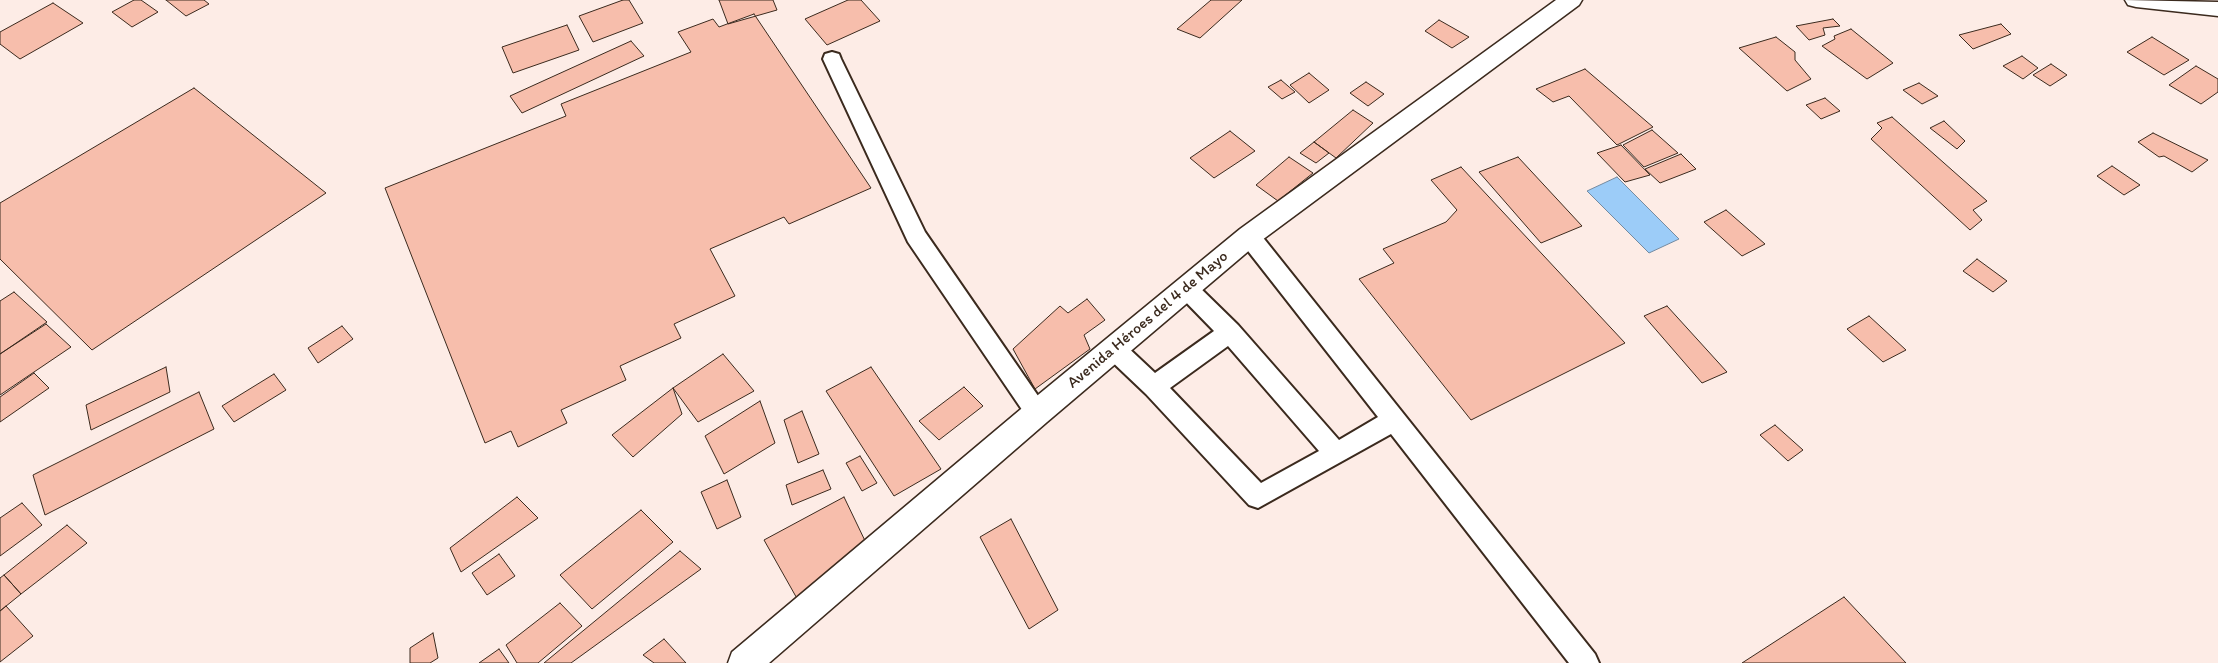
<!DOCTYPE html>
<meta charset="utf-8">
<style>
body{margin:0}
canvas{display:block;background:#fdece6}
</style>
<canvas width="2218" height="663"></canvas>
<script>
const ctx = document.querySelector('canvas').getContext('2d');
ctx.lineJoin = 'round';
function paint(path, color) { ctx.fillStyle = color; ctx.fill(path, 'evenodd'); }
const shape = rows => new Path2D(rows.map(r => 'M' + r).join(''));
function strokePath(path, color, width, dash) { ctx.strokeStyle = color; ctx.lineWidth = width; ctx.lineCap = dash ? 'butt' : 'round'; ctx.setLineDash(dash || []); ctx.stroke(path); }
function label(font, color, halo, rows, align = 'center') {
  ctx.font = font + ' Itim,sans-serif'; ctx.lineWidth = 4; ctx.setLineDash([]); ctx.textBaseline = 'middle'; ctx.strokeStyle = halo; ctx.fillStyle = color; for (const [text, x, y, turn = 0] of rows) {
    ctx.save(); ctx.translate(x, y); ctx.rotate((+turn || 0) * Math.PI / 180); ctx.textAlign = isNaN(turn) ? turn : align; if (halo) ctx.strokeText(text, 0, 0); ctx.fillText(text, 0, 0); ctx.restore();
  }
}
const water = shape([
 [1617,177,1679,239,1649,253,1587,191,1617,177]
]);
paint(water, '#9cccf8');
strokePath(water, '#758ba1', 1);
const building = shape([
 [134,0,141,0,158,12,132,27,112,12,134,0],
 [166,0,204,0,209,4,186,16,166,0],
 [623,0,629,0,643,23,593,42,579,16,623,0],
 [719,0,773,0,777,10,728,24,719,0],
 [848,0,861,0,880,21,827,45,805,19,848,0],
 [1211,0,1242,0,1200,38,1177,29,1211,0],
 [53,3,83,23,20,59,0,44,0,32,53,3],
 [754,14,871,188,789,224,784,217,710,249,735,296,674,324,681,338,620,366,626,380,561,410,567,423,518,447,511,431,485,443,385,188,566,116,561,104,691,52,678,32,713,19,719,27,754,14],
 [1833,19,1840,26,1823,28,1825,35,1809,40,1796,26,1833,19],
 [1439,20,1469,37,1452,48,1425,31,1439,20],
 [2001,24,2011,34,1973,49,1959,35,2001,24],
 [567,25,579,50,513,73,502,47,567,25],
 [1851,29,1893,63,1867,79,1822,46,1835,39,1834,36,1851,29],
 [1776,37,1795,52,1795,60,1811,79,1787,91,1739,48,1776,37],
 [2152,37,2189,60,2164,75,2127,52,2152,37],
 [631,41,644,56,522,113,510,96,631,41],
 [2022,56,2038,68,2023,79,2003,66,2022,56],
 [2051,64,2067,75,2050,86,2033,75,2051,64],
 [2196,66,2218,79,2218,92,2201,104,2169,85,2196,66],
 [1585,69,1653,127,1617,145,1569,96,1553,102,1536,89,1585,69],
 [1309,73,1329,90,1309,103,1290,85,1309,73],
 [1281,80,1295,92,1282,99,1268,87,1281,80],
 [1366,82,1384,94,1368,106,1350,93,1366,82],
 [1919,83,1938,96,1922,104,1903,90,1919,83],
 [194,88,326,193,92,350,0,259,0,203,194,88],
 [1825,98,1840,111,1821,119,1806,105,1825,98],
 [1353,110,1373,123,1336,158,1314,142,1353,110],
 [1892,117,1987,201,1973,210,1982,220,1970,230,1871,139,1882,128,1877,123,1892,117],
 [1944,121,1965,141,1957,149,1930,128,1944,121],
 [1652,130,1678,153,1644,167,1623,145,1652,130],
 [1230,131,1255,151,1214,178,1190,158,1230,131],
 [2153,133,2208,160,2192,172,2164,156,2159,157,2138,142,2153,133],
 [1314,142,1329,153,1316,163,1300,153,1314,142],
 [1621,145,1650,175,1625,182,1597,153,1621,145],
 [1681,154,1696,169,1660,183,1645,169,1681,154],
 [1289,157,1313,173,1278,201,1256,185,1289,157],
 [1518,157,1582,226,1541,243,1479,172,1518,157],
 [2112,166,2140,185,2124,195,2097,176,2112,166],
 [1461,167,1625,343,1471,420,1359,279,1394,263,1383,249,1446,222,1457,210,1431,180,1461,167],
 [1726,210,1765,244,1742,256,1704,222,1726,210],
 [1977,259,2007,281,1993,292,1963,271,1977,259],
 [14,292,47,322,0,354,0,301,14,292],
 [1087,299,1105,320,1084,335,1090,349,1035,389,1013,349,1060,306,1068,313,1087,299],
 [1667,306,1727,372,1702,383,1644,316,1667,306],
 [1869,316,1906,350,1883,362,1847,329,1869,316],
 [46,324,71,347,0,395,0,354,46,324],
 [342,326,353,339,318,363,308,348,342,326],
 [723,354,754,391,698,422,673,388,723,354],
 [166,367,170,392,91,430,86,405,166,367],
 [871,367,941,469,894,496,826,391,871,367],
 [34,373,49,388,0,422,0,397,34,373],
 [274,374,286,390,234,422,222,406,274,374],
 [964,387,983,406,939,440,919,421,964,387],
 [673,388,682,414,633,457,612,435,673,388],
 [199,392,214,429,45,515,33,475,199,392],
 [760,401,775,443,724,474,705,436,760,401],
 [802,411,819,454,798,463,784,420,802,411],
 [1775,425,1803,450,1788,461,1760,435,1775,425],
 [860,456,877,483,862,491,846,463,860,456],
 [823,470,831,489,792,505,786,485,823,470],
 [727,480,741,517,717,529,701,492,727,480],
 [517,497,538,518,461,572,450,548,517,497],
 [844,497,868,547,799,602,764,540,844,497],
 [22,503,42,525,0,556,0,518,22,503],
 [641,510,673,542,592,609,560,575,641,510],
 [1011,519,1058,610,1029,629,980,537,1011,519],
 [67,525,87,543,21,594,4,575,67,525],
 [680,551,701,569,571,663,544,663,680,551],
 [499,554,515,576,487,595,472,573,499,554],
 [4,575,21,594,0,611,0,578,4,575],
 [1844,597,1906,663,1742,663,1844,597],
 [560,603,582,626,538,663,517,663,506,645,560,603],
 [6,606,33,636,0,662,0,611,6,606],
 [433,633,438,658,430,663,410,663,410,648,433,633],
 [664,639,686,663,654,663,643,655,664,639],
 [499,649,509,663,479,663,499,649]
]);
paint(building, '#f7beac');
strokePath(building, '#3b2a1e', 1);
const lane = shape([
 [832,52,839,54,841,59,925,232,1045,406,1049,413,1045,420,1037,423,1029,420,908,242,823,59,825,54,832,52],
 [1249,228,1257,230,1595,654,1599,663,1569,663,1391,434,1258,508,1249,505,1146,394,1106,356,1103,349,1106,342,1114,340,1122,342,1155,373,1214,331,1178,294,1175,288,1178,282,1186,279,1194,282,1238,325,1339,440,1378,417,1241,242,1238,236,1241,230,1249,228],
 [1228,346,1319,451,1261,483,1170,388,1228,346]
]);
const secondary = shape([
 [1556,0,1582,0,1579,5,1258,243,1047,422,769,663,728,663,732,652,1027,404,1240,229,1556,0],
 [2125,0,2218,2,2218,16,2136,7,2128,5,2125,0]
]);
strokePath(lane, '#3b2a1e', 4);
strokePath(secondary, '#3b2a1e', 3);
paint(lane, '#fff');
paint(secondary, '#fff');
label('16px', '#3b2a1e', '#fff', [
 ["Avenida Héroes del 4 de Mayo",1148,320,-40]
]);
</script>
